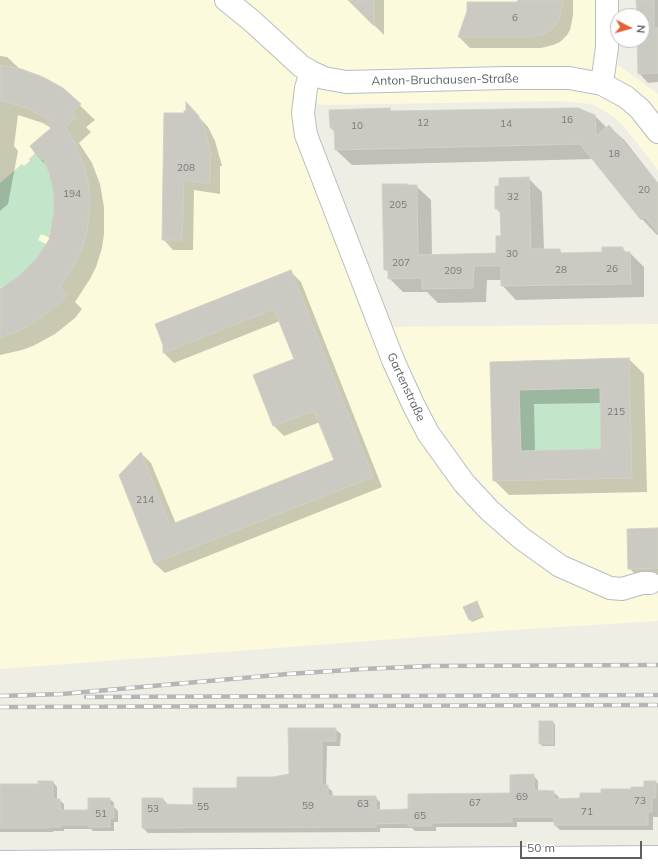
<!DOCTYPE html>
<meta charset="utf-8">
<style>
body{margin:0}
#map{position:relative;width:658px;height:867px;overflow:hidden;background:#efeee5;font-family:Mulish,sans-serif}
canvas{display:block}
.north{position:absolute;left:610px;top:8px;width:40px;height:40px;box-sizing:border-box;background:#fff;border:1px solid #bebfc1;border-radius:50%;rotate:96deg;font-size:11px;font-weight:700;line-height:16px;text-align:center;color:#5d5f65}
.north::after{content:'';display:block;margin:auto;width:14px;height:18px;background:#e26238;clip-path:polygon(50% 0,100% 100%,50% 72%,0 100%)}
.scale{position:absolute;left:520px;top:841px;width:122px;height:18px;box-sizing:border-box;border:2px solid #5d5f65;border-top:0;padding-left:5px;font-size:12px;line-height:14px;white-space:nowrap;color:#5d5f65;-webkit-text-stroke:3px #fff;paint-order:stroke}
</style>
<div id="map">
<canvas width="658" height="867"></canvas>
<div class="north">N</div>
<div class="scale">50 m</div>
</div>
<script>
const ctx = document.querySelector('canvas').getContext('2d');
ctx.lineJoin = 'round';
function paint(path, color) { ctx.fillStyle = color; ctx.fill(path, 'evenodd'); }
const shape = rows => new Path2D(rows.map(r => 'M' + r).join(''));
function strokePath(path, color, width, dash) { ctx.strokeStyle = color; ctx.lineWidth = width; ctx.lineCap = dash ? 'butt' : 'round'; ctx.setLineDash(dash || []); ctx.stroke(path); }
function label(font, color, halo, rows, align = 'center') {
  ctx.font = font + ' Mulish,sans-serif'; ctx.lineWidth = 3; ctx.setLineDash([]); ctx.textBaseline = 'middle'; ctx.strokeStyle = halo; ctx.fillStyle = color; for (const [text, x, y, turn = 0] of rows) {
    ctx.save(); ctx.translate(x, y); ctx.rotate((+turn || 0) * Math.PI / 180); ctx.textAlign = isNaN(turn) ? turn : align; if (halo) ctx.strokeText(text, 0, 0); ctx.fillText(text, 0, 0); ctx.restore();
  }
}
paint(shape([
 [0,0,616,0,618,65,658,94,658,170,626,129,613,116,592,104,557,101,324,105,312,102,317,143,391,327,658,324,658,621,526,629,0,669]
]), '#fcfadd');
paint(shape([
 [36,152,36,155,39,160,42,158,46,165,53,188,54,210,49,235,52,236,51,238,41,234,38,240,48,245,47,247,45,246,36,259,25,271,13,281,0,288,0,183,22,164,24,166,30,161,29,159],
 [600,388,601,449,521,451,519,390]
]), '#c3e5c9');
paint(shape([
 [349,0,384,0,384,35],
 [519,0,573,0,573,16,570,30,567,35,560,42,553,45,541,48,470,48,459,37,468,11,516,3],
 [637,0,658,0,658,82,648,83,639,73,638,44,636,40,642,40,642,16,638,16],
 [0,56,7,57,21,70,63,89,95,120,86,127,91,132,79,143,92,163,100,184,104,207,104,234,102,248,96,267,90,279,75,302,82,309,75,318,55,334,33,346,22,350,0,355,0,290,14,282,37,260,50,241,55,210,55,197,47,166,40,159,52,129,43,123,18,115,14,146,18,151,8,204,0,211],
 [390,109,392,112,595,116,607,128,609,126,625,141,658,183,658,234,657,235,642,219,593,159,352,165,336,150,335,133,331,128,330,111],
 [196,114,208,127,215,141,222,166,220,166,220,194,194,190,193,250,173,250,163,239],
 [528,178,542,192,544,250,559,250,563,254,603,253,622,248,627,253,630,253,644,267,644,297,516,300,502,285,502,280,487,280,486,302,438,303,427,292,403,292,389,278,389,273,385,269,409,186,416,186,431,200,432,255,497,254,502,237,501,214,496,208,500,187],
 [291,272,301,282,382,487,165,573,154,563,120,476,141,453,151,463,176,524,335,461,320,422,284,436,274,426,254,376,295,359,280,321,174,363,164,353,164,345],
 [629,359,644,374,647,492,509,495,494,480,491,363],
 [601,403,602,450,535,451,534,404],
 [658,529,658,583,644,583,629,568],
 [477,602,479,605,484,617,472,622,470,620],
 [552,722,555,724,555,746,542,746,540,743],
 [289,729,335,729,341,734,340,746,327,746,326,786,332,791,333,797,375,797,380,802,380,811,409,810,511,794,533,775,538,781,538,791,553,792,559,797,559,800,581,799,602,794,645,788,656,782,658,784,658,817,653,817,653,830,560,830,555,825,555,822,517,822,517,827,436,827,436,831,415,831,412,828,380,828,380,832,148,833,143,828,163,799,168,805,194,806,238,789,273,778,290,775],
 [39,782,53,782,57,787,57,800,59,800,64,804,64,811,89,811,110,799,114,803,114,807,118,811,118,822,114,822,114,831,93,831,91,829,64,829,64,831,53,831,53,832,0,832,0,785,39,785]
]), '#0003');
const building = shape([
 [348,0,374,0,374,26,348,0],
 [518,0,564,0,558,22,552,29,544,34,530,37,458,37,467,11,467,2,517,2,518,0],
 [636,0,654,0,654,28,658,28,658,73,638,74,637,40,642,40,642,16,637,16,636,0],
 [0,65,21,69,43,77,63,88,81,104,71,112,77,117,65,127,77,147,85,169,88,180,90,204,87,232,81,251,75,264,60,287,68,294,60,303,40,319,18,331,0,338,0,289,19,276,36,259,49,240,54,210,53,188,49,173,43,158,40,160,30,146,51,128,46,123,49,120,27,108,0,100,0,65],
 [186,102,198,115,205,130,212,156,210,156,210,184,184,180,182,240,162,240,164,113,184,113,184,111,186,111,186,102],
 [390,108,390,111,569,108,578,108,595,115,596,136,609,125,658,184,658,233,645,217,641,220,580,144,335,150,334,128,330,128,329,110,390,108],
 [529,177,531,249,560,249,560,253,602,252,602,247,623,247,623,252,630,252,631,284,501,286,501,266,474,266,473,288,422,289,422,278,388,279,388,270,384,270,382,184,407,184,408,185,417,185,418,255,496,253,496,236,501,236,500,209,495,209,495,186,499,186,499,178,529,177],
 [291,270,373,477,154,563,119,475,141,452,170,525,334,460,314,411,273,426,253,375,294,359,274,309,163,353,163,345,155,324,291,270],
 [629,358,632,478,493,481,490,362,629,358],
 [600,388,601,449,521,451,519,390,600,388],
 [658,528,658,568,628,569,627,529,658,528],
 [477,601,482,615,469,620,463,607,477,601],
 [539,721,553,721,553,744,539,744,539,721],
 [288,728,336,728,336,741,322,741,322,785,328,785,328,796,376,796,376,810,408,809,408,794,510,793,510,775,534,774,534,790,554,791,554,799,580,798,580,793,601,793,601,789,631,789,631,787,644,787,644,781,656,781,656,798,652,798,652,812,648,812,648,825,554,825,554,817,512,817,512,822,432,823,432,826,408,826,408,823,376,824,376,827,142,828,142,798,163,798,163,804,193,805,193,788,237,788,237,777,273,777,289,774,288,728],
 [38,781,53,781,53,799,60,799,60,809,61,808,61,810,88,810,88,798,110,798,110,806,114,806,114,818,110,818,110,827,88,827,88,825,60,825,60,827,49,827,50,828,0,828,0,784,38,784,38,781]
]);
paint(building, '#cac9c2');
strokePath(building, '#d3d1c4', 1);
const minor = shape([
 [226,0,252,21,301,66,311,72,324,78,346,82,505,78,569,78,602,84,626,97,640,109,658,132],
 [311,72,306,88,303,113,306,135,393,360,413,404,428,433,464,483,489,510,521,538,560,566,610,588,622,589,642,583,650,583],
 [602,84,607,47,607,0],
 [0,862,658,857]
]);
strokePath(minor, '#babcc1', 24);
strokePath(minor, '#fff', 22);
const rail = shape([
 [0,696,62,694,288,674,363,669,430,666,658,665],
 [86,697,658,695],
 [0,707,658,705]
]);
strokePath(rail, '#b6b6b7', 4.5);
strokePath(rail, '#fff', 3, [9]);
label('10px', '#787a7c', null, [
 ["6",515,18],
 ["16",567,120],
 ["12",423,123],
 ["14",506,124],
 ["10",357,126],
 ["18",614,154],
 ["208",186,168],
 ["20",644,190],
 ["194",72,194],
 ["32",513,197],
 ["205",398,205],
 ["30",512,254],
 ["207",401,263],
 ["26",612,269],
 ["28",561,270],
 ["209",453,271],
 ["215",616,412],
 ["214",145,500],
 ["69",522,797],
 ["73",640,801],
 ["67",475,803],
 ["63",363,804],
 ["59",308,806],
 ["55",203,807],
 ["53",153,809],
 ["71",587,812],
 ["51",101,814],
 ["65",420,816]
]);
label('12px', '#5d5f65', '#fff', [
 ["Anton-Bruchausen-Straße",445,80,-1],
 ["Gartenstraße",406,387,65]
]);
</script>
